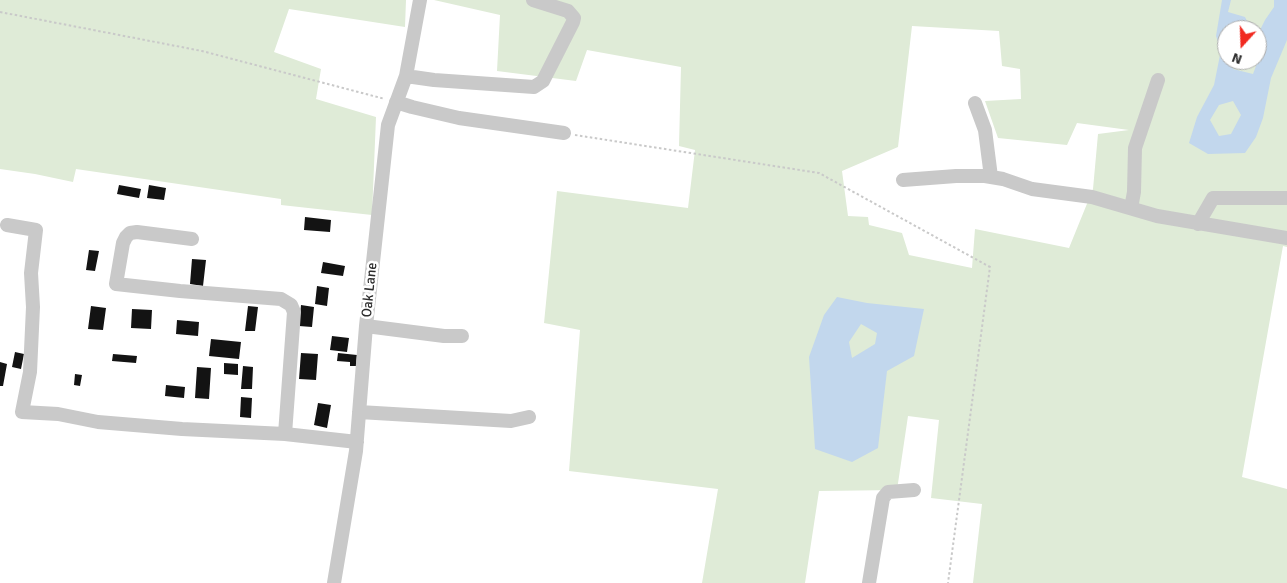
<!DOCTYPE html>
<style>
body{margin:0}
#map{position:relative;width:1287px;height:583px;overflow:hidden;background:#fff;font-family:Signika,sans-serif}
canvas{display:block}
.north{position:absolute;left:1217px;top:20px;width:50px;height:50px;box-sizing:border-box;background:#fff;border:1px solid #ababab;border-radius:50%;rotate:200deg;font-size:14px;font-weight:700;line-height:20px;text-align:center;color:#2c2c2c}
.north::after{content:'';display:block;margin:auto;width:18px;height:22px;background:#f12a20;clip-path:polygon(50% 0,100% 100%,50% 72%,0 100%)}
</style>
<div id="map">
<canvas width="1287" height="583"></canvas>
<div class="north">N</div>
</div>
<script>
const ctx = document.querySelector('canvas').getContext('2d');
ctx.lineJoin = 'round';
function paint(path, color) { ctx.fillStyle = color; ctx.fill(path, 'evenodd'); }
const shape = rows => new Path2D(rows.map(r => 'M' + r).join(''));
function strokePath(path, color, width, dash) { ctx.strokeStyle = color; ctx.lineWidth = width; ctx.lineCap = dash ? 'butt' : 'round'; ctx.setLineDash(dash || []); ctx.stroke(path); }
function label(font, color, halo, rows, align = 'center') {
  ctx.font = font + ' Signika,sans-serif'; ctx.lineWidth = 5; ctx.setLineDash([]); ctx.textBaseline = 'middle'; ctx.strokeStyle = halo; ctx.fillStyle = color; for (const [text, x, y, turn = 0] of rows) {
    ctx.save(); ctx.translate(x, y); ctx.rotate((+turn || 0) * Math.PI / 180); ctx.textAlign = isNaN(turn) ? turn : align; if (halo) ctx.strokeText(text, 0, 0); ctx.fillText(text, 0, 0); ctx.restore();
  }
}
paint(shape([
 [0,0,406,0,405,27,289,9,274,52,321,69,316,99,376,117,372,215,281,205,281,199,76,169,73,182,35,174,0,169],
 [434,0,1287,0,1287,247,1283,246,1242,477,1287,489,1287,583,973,583,982,504,931,498,939,420,908,416,897,490,819,491,805,583,702,583,718,489,569,471,580,330,544,323,557,191,688,208,695,150,679,146,681,67,587,50,576,81,497,71,500,15],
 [912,26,999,31,1002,66,1020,69,1021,99,985,101,998,138,1067,145,1077,123,1129,130,1098,134,1093,189,1069,248,975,229,972,268,909,255,902,233,869,225,868,217,848,216,842,171,898,147],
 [1227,30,1257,30,1257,60,1227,60]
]), '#dfebd7');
paint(shape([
 [1222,0,1231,0,1228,12,1245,17,1250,27,1246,30,1227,30,1227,60,1233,60,1233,69,1253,74,1259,58,1257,36,1265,20,1274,7,1274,0,1287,0,1287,40,1271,78,1263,118,1256,137,1245,153,1208,154,1189,143,1197,117,1214,85,1221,50,1216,36],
 [1233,101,1241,115,1231,134,1219,136,1210,120,1219,105],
 [837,297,867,303,924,309,914,356,887,371,878,448,852,462,815,449,809,357,824,315],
 [861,324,877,333,875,344,852,358,849,342]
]), '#c2d7ed');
paint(shape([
 [119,185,141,189,139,198,117,194],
 [149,185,166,188,164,200,147,198],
 [305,217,331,220,330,232,304,230],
 [89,250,99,251,95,271,86,270],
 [192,259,206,260,203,286,190,284],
 [323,262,345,266,343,276,321,273],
 [317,286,329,288,327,306,315,304],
 [301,305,314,307,312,327,299,326],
 [91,306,106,308,103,330,88,329],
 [248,306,258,307,255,331,245,331],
 [132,309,152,310,151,329,131,328],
 [177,320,199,322,198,336,176,334],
 [332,336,349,338,347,352,330,350],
 [211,339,241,342,239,359,209,356],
 [15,352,24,354,21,369,12,367],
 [301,353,318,354,316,380,299,379],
 [338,353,357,355,356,366,350,366,350,362,337,361],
 [113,354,137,356,136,363,112,361],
 [0,362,7,364,3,386,0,386],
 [224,363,238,364,238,375,224,374],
 [243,366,253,367,252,389,241,389],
 [197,367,211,368,209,399,195,398],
 [75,374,82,375,80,386,74,385],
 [166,385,185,387,184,398,165,396],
 [241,397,252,398,251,418,240,417],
 [318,403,331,405,327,428,314,425]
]), '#131313');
strokePath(shape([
 [0,12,202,51,385,99],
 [575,135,819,173,990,267,948,583]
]), '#c9c9c9', 2, [2.5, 2.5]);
strokePath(shape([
 [406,76,434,80,534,87,543,81,573,22,574,18,568,11,533,0],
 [396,102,412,107,459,118,564,133],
 [975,103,985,130,991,177],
 [903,180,956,176,985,176,1003,179,1032,189,1092,197,1157,216,1287,238],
 [1131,208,1134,192,1135,148,1158,80],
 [1198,224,1213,198,1287,198],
 [7,225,36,230,31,273,33,307,30,372,22,412,58,414,98,422,182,429,285,434,357,442],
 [192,239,137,232,130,233,126,237,123,243,116,284,180,291,281,299,291,305,294,312,285,434],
 [366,326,444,336,462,336],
 [359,412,511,421,529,417],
 [334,583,356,451,366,326,388,125,406,76,420,0],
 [869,583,883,498,888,492,914,490]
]), '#c9c9c9', 14);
label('14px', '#2c2c2c', '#fff', [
 ["Oak Lane",370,290,-84]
]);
</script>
